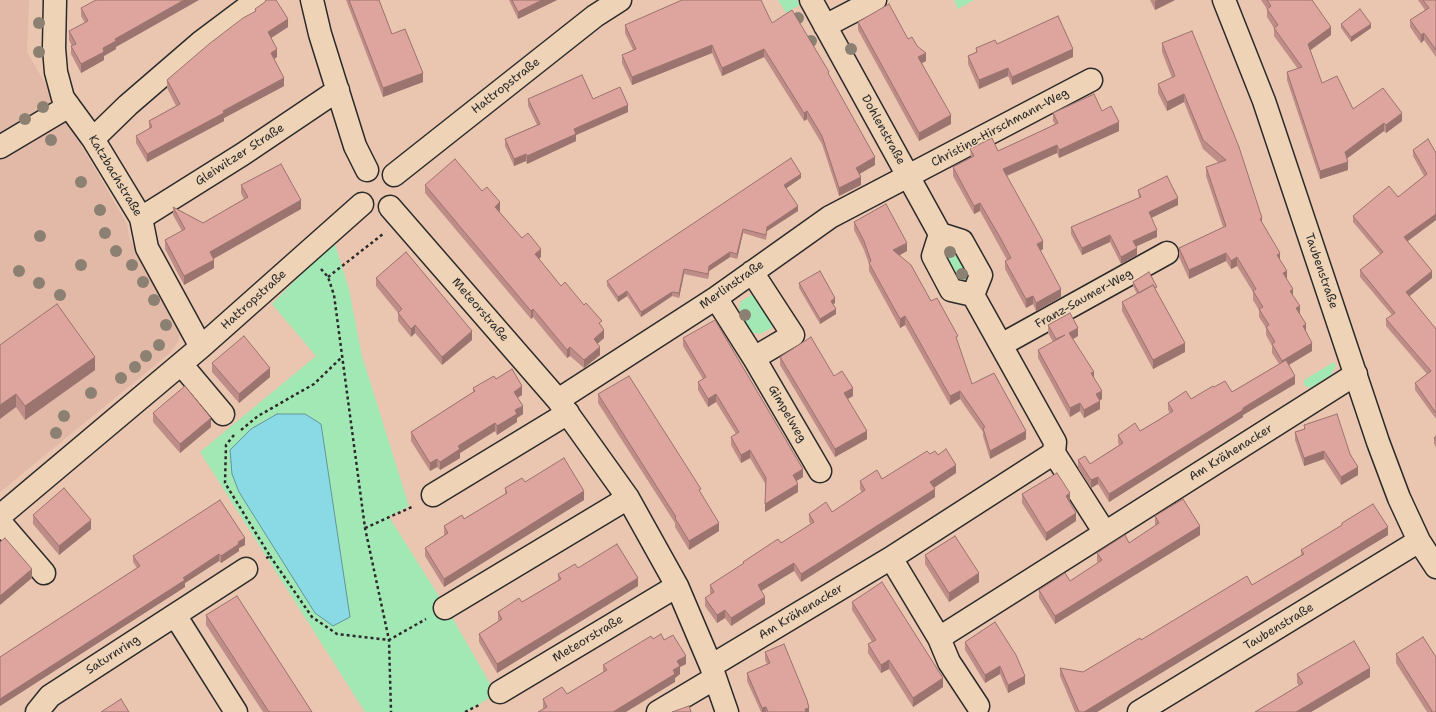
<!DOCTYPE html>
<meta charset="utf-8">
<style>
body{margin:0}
canvas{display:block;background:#eac5af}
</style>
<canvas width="1436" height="712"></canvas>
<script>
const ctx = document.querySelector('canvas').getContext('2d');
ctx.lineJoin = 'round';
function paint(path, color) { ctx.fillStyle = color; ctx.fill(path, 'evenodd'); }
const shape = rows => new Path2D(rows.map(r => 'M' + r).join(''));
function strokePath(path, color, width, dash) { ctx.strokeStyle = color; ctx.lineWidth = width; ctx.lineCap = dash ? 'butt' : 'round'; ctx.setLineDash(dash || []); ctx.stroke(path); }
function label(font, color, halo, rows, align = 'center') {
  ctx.font = font + ' "Shantell Sans",sans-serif'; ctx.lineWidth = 3; ctx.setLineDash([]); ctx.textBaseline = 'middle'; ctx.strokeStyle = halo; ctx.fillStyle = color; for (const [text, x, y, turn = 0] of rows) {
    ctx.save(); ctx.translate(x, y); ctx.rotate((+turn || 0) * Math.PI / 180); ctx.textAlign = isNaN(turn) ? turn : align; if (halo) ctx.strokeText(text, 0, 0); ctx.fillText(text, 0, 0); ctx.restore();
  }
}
paint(shape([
 [0,0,29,0,27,52,127,224,129,237,180,328,179,340,171,352,0,492]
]), '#e2b8a7');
paint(shape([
 [778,0,797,0,800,5,786,13],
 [954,0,974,0,958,9],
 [334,241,349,289,362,356,409,506,389,517,449,612,496,694,466,712,365,712,200,452,316,356,272,304],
 [952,245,969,276,966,281,960,280,943,250,944,247],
 [753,294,774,316,772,328,760,334,749,332,739,314,740,302],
 [1334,362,1336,366,1331,375,1310,388,1304,385,1304,380]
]), '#a2e8b5');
const water = shape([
 [277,414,305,414,321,424,350,617,333,626,315,613,239,492,232,474,230,450,251,429,277,414]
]);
paint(water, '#8adae6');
strokePath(water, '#64949b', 1);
const minor = shape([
 [55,0,54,48,56,72,63,98,93,139,141,218,147,248,201,347],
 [312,0,320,34,355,146,367,170],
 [811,0,940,234,933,256,951,290,973,295,1055,442,1054,453],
 [1224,0,1264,101,1378,442,1399,498,1419,541,1436,567],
 [825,26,875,0],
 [93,139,128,105,201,42,257,0],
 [0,147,69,106],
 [394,175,595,16,620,0],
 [390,207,558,400,628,498,677,586,711,666,727,712],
 [141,218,243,154,338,90],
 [940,234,962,241,981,275,973,295],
 [752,272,793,335,754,358],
 [716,298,754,358,820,471],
 [1001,345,1167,253],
 [181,364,223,414],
 [558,400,716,298,830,217,1091,80],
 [1054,453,1105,533],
 [433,495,568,413],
 [0,516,201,347,362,204],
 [0,522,44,573],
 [891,558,939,638,949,662,978,706],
 [445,608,628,498],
 [175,615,246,569],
 [939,638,1356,374],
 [711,666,891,558,1054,453],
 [500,692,677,586],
 [37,712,50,696,175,615,236,712],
 [658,712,715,678],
 [1139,712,1419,541]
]);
strokePath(minor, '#2b2b2b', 25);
strokePath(shape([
 [321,269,328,277,334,295,365,528,389,640,391,712],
 [328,277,383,234],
 [241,430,258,416,314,384,342,357],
 [234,435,226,445,225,483,270,556,265,559],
 [365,528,414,506],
 [270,556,312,617,337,634,389,640,426,619],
 [465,712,481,704]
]), '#2b2b2b', 2.5, [3, 3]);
strokePath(minor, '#efd3b6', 22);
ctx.fillStyle = '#8b8072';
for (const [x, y] of [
 [798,18],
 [39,23],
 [811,41],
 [851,49],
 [39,52],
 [43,107],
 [25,119],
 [51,140],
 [81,182],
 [100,210],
 [105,233],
 [40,236],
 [116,251],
 [950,252],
 [81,265],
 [132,265],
 [19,271],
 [962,274],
 [143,282],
 [39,283],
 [60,295],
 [154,300],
 [745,315],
 [166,325],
 [159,345],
 [146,356],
 [135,367],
 [121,378],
 [91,393],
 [64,416],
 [56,433]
]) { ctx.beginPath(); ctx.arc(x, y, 6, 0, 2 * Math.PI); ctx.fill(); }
paint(shape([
 [346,0,379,0,392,34,423,82,383,97],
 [509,0,557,0,518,19],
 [1150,0,1175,0,1155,10],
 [1261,0,1312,0,1331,35,1310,50,1322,83,1353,109,1402,121,1386,133,1384,131,1347,158,1348,170,1320,179,1287,80,1287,72,1298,69,1274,36,1274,28,1267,17,1267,9],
 [1418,0,1436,0,1436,57,1424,40,1421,43,1410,27,1410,20,1425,10],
 [81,8,116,47,116,49,104,56,104,60,81,73,71,54,71,46,72,46,69,40,69,31,85,23,81,16],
 [255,9,288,27,271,38,277,57,274,59,284,86,224,118,224,121,147,162,136,143,136,136,149,129,149,121,176,106,167,88,167,80,255,12],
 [858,22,908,39,926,61,922,63,951,124,919,141,858,30],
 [772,23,829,75,875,165,859,174,861,185,839,196,822,144,807,119,804,121,764,57,722,76,712,53,632,85,622,63,622,55,633,50,625,33,625,25],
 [1341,24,1371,28,1351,42,1341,28],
 [1162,43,1262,223,1280,260,1312,351,1289,365,1295,384,1243,415,1243,417,1109,502,1098,484,1091,488,1078,468,1078,460,1090,464,1119,445,1118,442,1118,435,1140,431,1170,413,1168,410,1168,403,1191,399,1214,387,1232,392,1279,364,1272,353,1272,346,1266,335,1266,328,1259,317,1259,310,1253,300,1253,292,1237,266,1231,269,1226,261,1189,279,1179,257,1179,248,1223,227,1206,176,1206,167,1219,163,1203,149,1184,102,1167,111,1158,93,1158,84,1172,78,1162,52],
 [997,44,1073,57,1012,85,1008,76,979,89,968,64,968,56,976,52,976,48],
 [528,99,593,99,628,112,576,135,576,141,527,164,526,161,514,166,505,146,505,139,537,125,528,106],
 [1102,111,1119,131,1059,158,1057,153,1007,176,1043,249,1040,251,1061,297,1036,311,1033,304,1026,308,1005,269,1005,261,1007,260,980,211,974,214,953,176,953,167,971,158,970,149,998,151,1039,132,1055,124,1053,121,1053,113],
 [1413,150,1436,153,1436,220,1407,241,1432,278,1409,296,1436,329,1436,419,1415,390,1415,383,1427,374,1386,326,1386,319,1392,315,1360,277,1360,270,1380,254,1353,222,1353,216,1398,197,1424,176,1413,156],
 [801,178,786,188,798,211,767,231,766,240,743,233,737,259,730,257,709,271,708,279,684,274,679,298,672,296,641,317,627,296,618,302,607,286,607,281],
 [241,185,301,209,213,258,214,268,184,285,165,249,165,240,182,231,173,215,173,207,203,223,244,199,241,193],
 [425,185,482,191,500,211,499,211,522,238,541,257,539,259,561,286,602,326,604,338,597,344,600,355,584,368,570,356,567,358,533,317,531,319,425,193],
 [1138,190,1178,205,1151,218,1157,237,1136,246,1137,255,1121,264,1110,242,1082,255,1071,234,1071,227,1139,198],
 [854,222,907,251,899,255,958,343,972,384,1026,439,990,459,983,436,983,432,960,399,950,405,905,325,900,328,869,271,869,264,864,250,854,230],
 [376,278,472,340,442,365,415,333,411,337,398,321,398,313,376,286],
 [1133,282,1157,292,1185,352,1153,369,1122,311,1122,302,1137,294,1133,286],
 [799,283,835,303,833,304,836,314,820,324,799,288],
 [1048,325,1078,336,1073,339,1094,377,1102,399,1100,400,1100,409,1084,418,1080,411,1070,417,1038,358,1038,350,1053,342,1048,333],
 [683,338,803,477,796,481,798,492,765,512,766,485,750,458,741,463,731,445,731,437,736,434,716,402,708,407,698,390,698,382,703,379,683,346],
 [0,345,95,370,25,420,16,407],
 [780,357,834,376,853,396,848,399,867,439,835,457,780,365],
 [212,363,270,377,239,403,212,372],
 [496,379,522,395,517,398,523,414,517,418,517,422,497,435,495,431,460,453,460,458,440,470,437,467,430,471,411,441,411,432,473,392,473,388],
 [598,394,719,531,689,550,675,527,675,523,598,403],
 [153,413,211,427,180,453,153,422],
 [1304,425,1350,454,1358,475,1341,485,1324,459,1304,466,1295,440,1295,432,1304,429],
 [1436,436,1436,447,1434,444,1434,438],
 [930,454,938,455,956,473,934,488,935,497,801,582,794,571,761,590,765,604,731,626,725,618,717,623,705,606,705,598,711,595,710,593,710,585,743,564,743,562,781,543,811,525,809,521,809,514,832,512,862,493,860,489,860,481,882,479],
 [525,482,584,500,444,587,425,556,425,548,445,536,444,534,444,526,464,519,505,494,505,488],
 [1022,494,1070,501,1069,502,1076,521,1046,541,1022,503],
 [33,515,91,529,59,555,33,524],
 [1155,516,1200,535,1055,624,1039,598,1039,590,1070,581,1098,563,1097,561,1097,553,1129,543,1156,526,1155,525],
 [1342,523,1388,535,1097,712,1075,712,1060,676,1060,668,1083,672,1141,640,1252,585,1301,555,1301,550,1342,525],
 [245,545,239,548,239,551,221,563,219,561,185,583,185,587,0,706,0,657,137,568,133,562,133,556],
 [925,555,979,582,949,602,925,564],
 [578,568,638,586,497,673,479,642,479,634,498,621,498,612,522,602,558,580,558,574],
 [852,602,943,687,913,707,889,669,881,673,868,653,868,644,872,642,852,610],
 [206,615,312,712,263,712,206,625],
 [653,639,664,640,686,664,680,667,680,674,675,678,675,682,543,709,543,699,567,694,603,672,603,665],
 [965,642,1025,684,1008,693,1000,674,985,683,965,650],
 [765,652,809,712,761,712,747,681,747,673,767,664,765,660],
 [1396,654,1436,712,1427,712,1396,663],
 [1297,674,1370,677,1311,712,1255,712,1299,686,1297,683]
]), '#bf8d88');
paint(shape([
 [184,0,199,0,116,47,116,49,104,56,104,60,81,73,81,64,115,39],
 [542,0,557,0,518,19,518,12],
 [1157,0,1175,0,1155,10,1155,1],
 [288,19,288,27,268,40,268,32],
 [1371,24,1371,28,1351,42,1351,37],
 [1331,27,1331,35,1308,52,1308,44],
 [1424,33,1424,40,1421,43,1421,35],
 [712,45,712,53,632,85,632,77],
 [277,49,277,57,271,61,271,53],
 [764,49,764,57,722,76,722,68],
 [1073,49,1073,57,1012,85,1012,77],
 [926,53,926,61,918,65,918,57],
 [1008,68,1008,76,979,89,979,80],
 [423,73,423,82,383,97,383,88],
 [284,78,284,86,224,118,224,121,147,162,147,154,223,111],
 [1184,94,1184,102,1167,111,1167,102],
 [628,105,628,112,576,135,576,141,527,164,527,156,574,129],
 [807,111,807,119,804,121,804,113],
 [1402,113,1402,121,1386,133,1386,125],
 [951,115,951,124,919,141,919,133],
 [1119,122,1119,131,1059,158,1059,150],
 [1384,123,1384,131,1345,160,1345,152],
 [1057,145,1057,153,1003,177,1003,169],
 [526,154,526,161,514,166,514,159],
 [875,157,875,165,856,176,856,168],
 [1348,162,1348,170,1320,179,1320,171],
 [801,174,801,178,784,190,784,185],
 [861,177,861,185,839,196,839,188],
 [1178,198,1178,205,1149,219,1149,212],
 [301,200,301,209,210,261,210,252],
 [500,202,500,211,495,215,495,207],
 [980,203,980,211,974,214,974,206],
 [798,206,798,211,767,231,766,240,767,227],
 [1436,214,1436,220,1404,244,1404,237],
 [1262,218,1262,226,1260,219],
 [743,229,743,233,737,259,737,254],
 [1157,230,1157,237,1133,248,1133,241],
 [1110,235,1110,242,1082,255,1082,248],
 [1043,241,1043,249,1037,253,1037,244],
 [907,243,907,251,893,259,893,250],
 [1137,248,1137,255,1121,264,1121,257],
 [541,249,541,257,535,262,535,254],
 [730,252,730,257,709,271,708,279,708,274,709,266],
 [1226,253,1226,261,1189,279,1189,270],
 [1280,253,1280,262,1277,255],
 [1237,257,1237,266,1231,269,1231,261],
 [214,260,214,268,184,285,184,276],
 [684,269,684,274,679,298,679,293],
 [1287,271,1287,280,1283,273],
 [1432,271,1432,278,1406,299,1406,292],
 [1061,289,1061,297,1036,311,1036,303],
 [1293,289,1293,298,1290,291],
 [627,291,627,296,618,302,618,297],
 [672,292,672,296,641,317,641,312],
 [1033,296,1033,304,1026,308,1026,299],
 [835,298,835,303,831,305,831,301],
 [1300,306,1300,315,1296,308],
 [533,309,533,317,531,319,531,311],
 [836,309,836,314,820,324,820,319],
 [905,316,905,325,900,328,900,319],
 [1306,324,1306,333,1303,326],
 [415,325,415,333,411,337,411,329],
 [1078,328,1078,336,1069,341,1069,333],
 [604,330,604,338,594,347,594,339],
 [472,331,472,340,442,365,442,357],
 [1185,343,1185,352,1153,369,1153,360],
 [1312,343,1312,351,1282,369,1282,361],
 [570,347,570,356,567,358,567,350],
 [600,347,600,355,584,368,584,360],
 [95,357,95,370,25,420,25,406],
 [270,368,270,377,239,403,239,394],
 [1094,372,1094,380,1091,373],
 [1295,376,1295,384,1243,415,1243,417,1109,502,1109,494,1243,408],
 [522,386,522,395,514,400,514,392],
 [853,388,853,396,844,401,844,393],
 [960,391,960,399,950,405,950,396],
 [1102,391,1102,399,1096,402,1096,394],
 [16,394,16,407,0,419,0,405],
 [716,394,716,402,708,407,708,399],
 [1100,401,1100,409,1084,418,1084,410],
 [1080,403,1080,411,1070,417,1070,408],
 [523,406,523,414,517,418,517,422,497,435,497,426,515,410],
 [211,418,211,427,180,453,180,444],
 [495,423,495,431,460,453,460,458,440,470,440,462,458,446],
 [867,431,867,439,835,457,835,449],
 [1026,431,1026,439,990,459,990,451],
 [750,450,750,458,741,463,741,455],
 [1324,451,1324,459,1304,466,1304,458],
 [437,459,437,467,430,471,430,463],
 [956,465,956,473,930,490,930,482],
 [1358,467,1358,475,1341,485,1341,477],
 [803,469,803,477,793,483,793,475],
 [1098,477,1098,484,1091,488,1091,480],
 [798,484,798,492,765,512,765,504],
 [935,489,935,497,801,582,801,574],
 [584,491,584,500,444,587,444,579],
 [1070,493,1070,501,1066,504,1066,496],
 [1076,513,1076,521,1046,541,1046,533],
 [91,520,91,529,59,555,59,546],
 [719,523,719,531,689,550,689,541],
 [1200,526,1200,535,1055,624,1055,616],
 [1388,527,1388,535,1097,712,1084,712],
 [245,538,245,545,239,548,239,551,221,563,221,556,238,542],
 [219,554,219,561,185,583,185,587,0,706,0,699],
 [794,563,794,571,758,593,758,585],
 [32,569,32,578,0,605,0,596],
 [979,573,979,582,949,602,949,593],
 [638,578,638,586,497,673,497,664],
 [765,597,765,604,731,626,731,618],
 [725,610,725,618,717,623,717,615],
 [686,656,686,664,680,667,680,674,675,678,675,682,626,712,613,712,673,670,677,661],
 [889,660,889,669,881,673,881,665],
 [1000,666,1000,674,985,683,985,675],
 [1370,668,1370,677,1311,712,1296,712],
 [1025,676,1025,684,1008,693,1008,685],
 [943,678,943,687,913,707,913,698],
 [766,707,766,712,762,712,762,708],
 [809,708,809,712,805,712,805,709]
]), '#9b736f');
const building = shape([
 [96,0,184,0,115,39,116,41,103,48,104,52,81,64,71,46,76,44,69,31,88,21,81,8,96,0],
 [266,0,276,0,288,19,268,32,277,49,271,53,284,78,223,111,224,113,147,154,136,136,152,127,149,121,180,104,167,80,209,44,243,18,256,11,255,9,265,2,266,0],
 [349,0,379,0,392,34,405,29,423,73,383,88,349,0],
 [512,0,542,0,518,12,512,0],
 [682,0,761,0,772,23,792,10,829,72,828,73,875,157,856,168,861,177,839,188,822,136,807,111,804,113,764,49,722,68,712,45,632,77,622,55,636,49,625,25,682,0],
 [1267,0,1312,0,1331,27,1308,44,1322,83,1337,76,1353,109,1383,88,1402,113,1386,125,1384,123,1345,152,1348,162,1320,171,1287,72,1302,67,1274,28,1278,25,1267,9,1271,6,1267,0],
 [1423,0,1436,0,1436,50,1424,33,1421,35,1410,20,1429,8,1423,0],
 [889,4,908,39,912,37,917,46,926,53,918,57,951,115,919,133,858,22,889,4],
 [1360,9,1371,24,1351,37,1341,24,1360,9],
 [1058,16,1073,49,1012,77,1008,68,979,80,968,56,977,52,976,48,995,40,997,44,1058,16],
 [1192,31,1239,147,1262,218,1260,219,1280,253,1277,255,1287,271,1283,273,1293,289,1290,291,1300,306,1296,308,1306,324,1303,326,1312,343,1282,361,1272,344,1275,342,1266,327,1269,325,1259,309,1263,307,1253,291,1256,289,1237,257,1231,261,1226,253,1189,270,1179,248,1226,226,1206,167,1226,160,1203,140,1184,94,1167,102,1158,84,1175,76,1162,43,1192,31],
 [582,75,593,99,620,87,628,105,574,129,576,134,527,156,526,154,514,159,505,139,540,124,528,99,582,75],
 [1094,94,1102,111,1111,106,1119,122,1059,150,1057,145,1003,169,1043,241,1037,244,1061,289,1036,303,1033,296,1026,299,1005,261,1011,258,1001,239,980,203,974,206,953,167,974,156,970,149,992,138,998,151,1039,132,1058,123,1053,113,1094,94],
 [1428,139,1436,153,1436,214,1404,237,1432,271,1406,292,1436,329,1436,413,1415,383,1431,371,1386,319,1395,313,1360,270,1383,252,1353,216,1389,186,1398,197,1427,174,1413,150,1428,139],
 [791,158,801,174,784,185,798,206,767,227,766,235,743,229,737,254,730,252,709,266,708,274,684,269,679,293,672,292,641,312,627,291,618,297,607,281,791,158],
 [455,159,482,191,487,187,500,202,495,207,522,238,528,233,541,249,535,254,561,286,565,282,584,305,586,303,602,321,599,323,604,330,594,339,600,347,584,360,570,347,567,350,533,309,531,311,425,185,455,159],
 [281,164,301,200,210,252,214,260,184,276,165,240,185,229,173,207,203,223,248,197,241,185,281,164],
 [1167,176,1178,198,1149,212,1157,230,1133,241,1137,248,1121,257,1110,235,1082,248,1071,227,1141,197,1138,190,1167,176],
 [886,204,907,243,893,250,911,265,931,301,937,298,958,336,956,337,972,384,994,373,1026,431,990,451,983,428,985,427,960,391,950,396,905,316,900,319,869,263,871,261,864,241,854,222,886,204],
 [406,252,472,331,442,357,415,325,411,329,398,313,402,309,376,278,406,252],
 [820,271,835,298,831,301,836,309,820,319,799,283,820,271],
 [1149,272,1157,287,1155,288,1153,285,1139,293,1133,282,1149,272],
 [1153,285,1185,343,1153,360,1122,302,1153,285],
 [57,304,95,357,25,406,16,394,0,405,0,345,57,304],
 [1070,313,1078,328,1069,333,1094,372,1091,373,1102,391,1096,394,1100,401,1084,410,1080,403,1070,408,1038,350,1065,335,1056,339,1048,325,1070,313],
 [715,320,803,469,793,475,798,484,765,504,766,478,750,450,741,455,731,437,739,432,716,394,708,399,698,382,706,377,683,338,715,320],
 [244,336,270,368,239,394,212,363,244,336],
 [811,337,834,376,842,371,853,388,844,393,867,431,835,449,780,357,811,337],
 [1286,360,1295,376,1243,408,1243,410,1109,494,1098,477,1091,480,1078,460,1085,456,1090,464,1123,443,1118,435,1135,423,1140,431,1157,421,1173,411,1168,403,1186,391,1191,399,1213,386,1214,387,1225,381,1232,392,1286,360],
 [512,369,522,386,514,392,523,406,515,410,517,414,497,426,495,423,458,446,460,449,440,462,437,459,430,463,411,432,475,391,473,388,494,376,496,379,512,369],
 [629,376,701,489,699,490,719,523,689,541,675,518,676,517,598,394,629,376],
 [185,386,211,418,180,444,153,413,185,386],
 [1337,414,1350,454,1358,467,1341,477,1324,451,1304,458,1295,432,1305,429,1304,425,1337,414],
 [1436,436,1436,441,1434,438,1436,436],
 [946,449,956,465,930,482,935,489,801,574,794,563,758,585,765,597,731,618,725,610,717,615,705,598,714,592,710,585,744,563,743,562,778,539,781,543,814,522,809,514,826,502,832,512,865,490,860,481,877,470,882,479,927,451,930,454,935,451,938,455,946,449],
 [564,458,584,491,444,579,425,548,448,533,444,526,462,515,464,519,507,493,505,488,522,478,525,482,564,458],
 [1057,473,1070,493,1066,496,1076,513,1046,533,1022,494,1057,473],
 [64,488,91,520,59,546,33,515,64,488],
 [1183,499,1200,526,1055,616,1039,590,1065,573,1070,581,1102,560,1097,553,1125,535,1129,543,1159,523,1155,516,1183,499],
 [220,500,245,538,238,542,239,544,221,556,219,554,183,578,185,580,0,699,0,657,140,566,133,556,220,500],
 [1373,504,1388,527,1084,712,1079,712,1060,668,1083,672,1140,638,1141,640,1247,576,1252,585,1304,554,1301,550,1342,525,1342,523,1373,504],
 [955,536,979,573,949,593,925,555,955,536],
 [5,538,32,569,0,596,0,542,5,538],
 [617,544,638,578,497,664,479,634,502,619,498,612,519,598,522,602,561,579,558,574,575,564,578,568,617,544],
 [882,582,943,678,913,698,889,660,881,665,868,644,876,640,852,602,882,582],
 [237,596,312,712,269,712,206,615,237,596],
 [995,622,1016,655,1025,676,1008,685,1000,666,985,675,965,642,995,622],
 [661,634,664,640,673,635,686,656,677,661,680,666,673,670,675,674,613,712,538,712,547,707,543,699,562,687,567,694,607,670,603,665,651,636,653,639,661,634],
 [1423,637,1436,657,1436,712,1431,712,1432,711,1396,654,1423,637],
 [1354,641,1370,668,1296,712,1255,712,1303,683,1297,674,1354,641],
 [784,644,807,700,809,708,805,709,806,712,768,712,766,707,762,708,747,673,770,663,765,652,784,644],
 [121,699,129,712,101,712,121,699],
 [689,706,691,712,672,712,689,706]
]);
paint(building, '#dea49e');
strokePath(building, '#9b736f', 1);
label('12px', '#2b2b2b', '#efd3b6', [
 ["Hattropstraße",506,86,-38],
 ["Christine-Hirschmann-Weg",1000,128,-28],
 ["Dohlenstraße",883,130,61],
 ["Gleiwitzer Straße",240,155,-33],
 ["Katzbachstraße",115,176,59],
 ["Taubenstraße",1321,271,71],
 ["Merlinstraße",732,285,-35],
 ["Franz-Saumer-Weg",1084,299,-29],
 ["Hattropstraße",254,300,-42],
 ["Meteorstraße",480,310,49],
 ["Gimpelweg",787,414,60],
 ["Am Krähenacker",1231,453,-32],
 ["Am Krähenacker",801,612,-31],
 ["Taubenstraße",1279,627,-31],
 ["Meteorstraße",588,639,-31],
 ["Saturnring",113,655,-33]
]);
</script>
